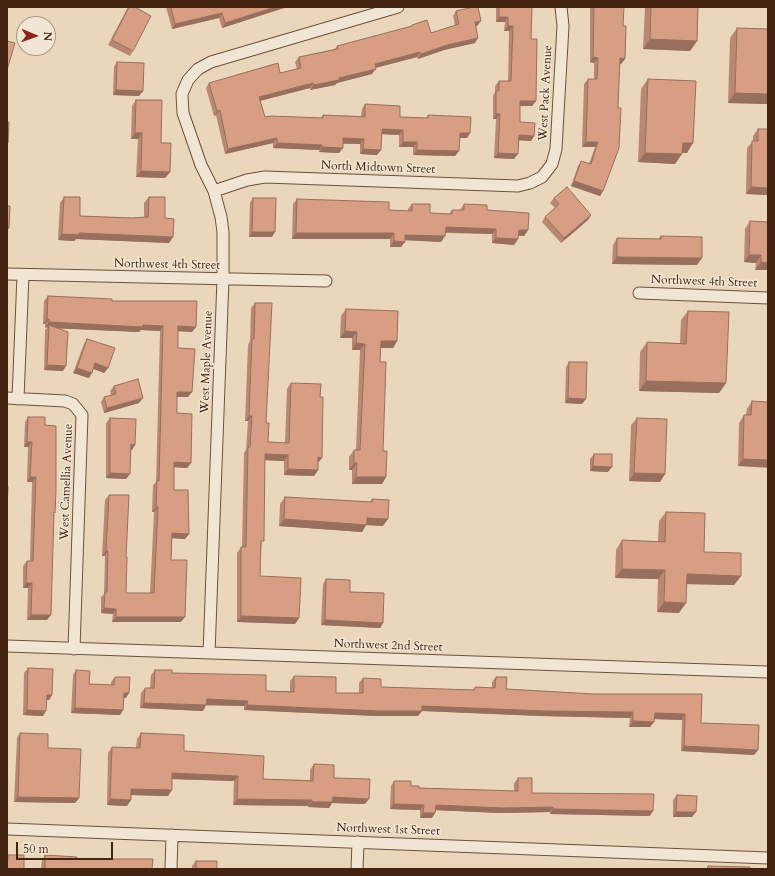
<!DOCTYPE html>
<style>
body{margin:0}
#map{position:relative;width:775px;height:876px;overflow:hidden;background:#ead7bb;font-family:Cardo,serif}
canvas{display:block}
.frame{position:absolute;inset:0;border:8px solid #43230f;pointer-events:none}
.north{position:absolute;left:16px;top:16px;width:40px;height:40px;box-sizing:border-box;background:#f1e5d3;border:1px solid #ab9785;border-radius:50%;rotate:92deg;font-size:11px;font-weight:700;line-height:16px;text-align:center;color:#43230f}
.north::after{content:'';display:block;margin:auto;width:14px;height:18px;background:#8f2418;clip-path:polygon(50% 0,100% 100%,50% 72%,0 100%)}
.scale{position:absolute;left:16px;top:842px;width:97px;height:18px;box-sizing:border-box;border:2px solid #43230f;border-top:0;padding-left:5px;font-size:12px;line-height:14px;white-space:nowrap;color:#43230f;-webkit-text-stroke:3px #f1e5d3;paint-order:stroke}
</style>
<div id="map">
<canvas width="775" height="876"></canvas>
<div class="frame"></div>
<div class="north">N</div>
<div class="scale">50 m</div>
</div>
<script>
const ctx = document.querySelector('canvas').getContext('2d');
ctx.lineJoin = 'round';
const shape = rows => new Path2D(rows.map(r => 'M' + r).join(''));
function strokePath(path, color, width, dash) { ctx.strokeStyle = color; ctx.lineWidth = width; ctx.lineCap = dash ? 'butt' : 'round'; ctx.setLineDash(dash || []); ctx.stroke(path); }
function paint(path, color) { ctx.fillStyle = color; ctx.fill(path, 'evenodd'); }
function label(font, color, halo, rows, align = 'center') {
  ctx.font = font + ' Cardo,serif'; ctx.lineWidth = 3; ctx.setLineDash([]); ctx.textBaseline = 'middle'; ctx.strokeStyle = halo; ctx.fillStyle = color; for (const [text, x, y, turn = 0] of rows) {
    ctx.save(); ctx.translate(x, y); ctx.rotate((+turn || 0) * Math.PI / 180); ctx.textAlign = isNaN(turn) ? turn : align; if (halo) ctx.strokeText(text, 0, 0); ctx.fillText(text, 0, 0); ctx.restore();
  }
}
const street = shape([
 [214,191,247,180,265,177,518,186,530,183,542,177,552,164,556,149,563,26,561,7],
 [7,274,326,281],
 [639,293,768,298],
 [7,398,65,401,73,404,82,415,74,649],
 [18,399,23,275],
 [7,646,768,672],
 [209,653,223,279,223,232,221,217,214,191,201,165,183,113,182,94,188,80,198,69,211,62,398,7],
 [7,829,768,858],
 [171,869,172,835],
 [357,869,358,842]
]);
strokePath(street, '#6d503a', 13);
strokePath(street, '#f1e5d3', 11);
paint(shape([
 [128,7,135,7,133,51,130,56,108,45],
 [166,7,287,7,222,28,219,18,172,29],
 [496,7,532,7,531,39,536,101,532,106,520,106,520,122,534,136,531,141,518,140,514,159,494,158,496,119,493,119,493,96,495,92,495,86,499,81,508,81,509,31,504,31,505,22,496,22],
 [590,7,624,7,623,26,625,59,621,64,620,64,603,191,600,196,571,186,578,166,581,161,589,164,595,147,582,147,584,84,588,79,594,79,594,63,590,62],
 [645,7,698,7,697,41,690,51,643,49],
 [456,11,477,26,476,26,475,43,444,50,418,59,417,57,375,68,372,74,337,83,335,85,310,90,310,88,260,101,265,117,321,118,323,115,361,116,362,109,365,104,400,117,426,118,428,115,470,133,467,138,459,138,459,151,455,156,413,155,413,147,399,147,399,135,382,134,377,155,360,154,360,144,343,144,343,148,339,153,319,152,319,150,273,148,273,143,225,154,216,115,214,116,206,88,209,83,280,73,297,69,295,62,299,57,335,49,337,46,410,27,412,25,431,33,455,25,453,16],
 [737,28,768,29,768,104,728,103,730,38],
 [117,62,143,91,139,96,113,95,114,67],
 [648,79,687,153,682,153,675,164,638,162,641,89],
 [136,100,161,143,170,172,165,178,136,177,138,139,131,139,132,106],
 [758,129,768,129,768,195,746,194,747,148,753,141,753,136],
 [64,197,80,216,132,218,144,217,144,203,149,197,165,218,169,243,76,239,74,241,58,240,60,203],
 [253,198,272,237,249,237,250,203],
 [554,198,591,215,588,220,561,243,542,222,545,217,555,208,550,203],
 [297,199,389,210,408,211,408,209,412,204,430,213,449,214,452,210,460,210,464,204,487,210,528,230,524,236,518,236,518,239,514,245,492,243,492,234,445,233,445,236,441,242,405,240,401,247,390,247,390,239,292,239,293,204],
 [750,221,768,222,768,270,755,270,756,263,744,262,745,229],
 [661,236,697,265,612,264,613,245,617,238,658,239],
 [48,296,112,301,192,332,178,331,178,348,188,397,177,397,177,413,191,463,187,468,174,467,174,490,189,534,185,539,172,538,171,560,181,622,112,622,113,614,101,613,101,597,104,594,105,556,102,556,105,500,109,495,126,557,126,593,150,593,154,512,152,512,153,485,156,482,160,331,141,330,139,332,58,328,63,371,44,370,45,330,47,328,45,327,45,324,43,324,44,301],
 [255,303,268,442,285,443,287,389,291,383,318,463,318,470,314,476,284,475,284,461,265,460,260,576,299,618,295,624,237,622,237,553,241,547,242,547,244,453,246,450,248,421,245,421,248,345,250,341,251,308],
 [346,309,397,341,393,348,381,348,380,362,383,451,386,477,382,484,352,484,352,470,349,470,349,457,354,450,356,450,360,350,352,350,352,338,340,338,341,316],
 [688,311,726,383,719,393,639,391,640,352,647,342,680,343,681,320],
 [87,339,108,368,104,373,93,369,89,378,73,373,84,344],
 [569,362,582,404,565,403,566,367],
 [114,386,139,403,104,413,101,402,104,397,111,395,110,391],
 [752,401,768,468,738,466,739,423,744,415,746,415,747,409],
 [28,417,45,425,54,515,47,620,27,620,28,588,23,588,23,566,27,561,30,561,32,482,27,482,28,447,24,447,25,422],
 [110,418,132,450,131,450,126,479,106,478,106,423],
 [637,418,665,474,660,482,629,481,631,425],
 [594,454,608,472,590,471,590,459],
 [285,497,370,502,372,499,383,526,366,525,362,532,279,526,280,504],
 [666,512,704,552,741,576,734,585,687,584,679,613,657,612,658,579,615,578,616,550,622,540,658,542,659,521],
 [326,579,350,592,383,623,380,628,321,625,323,584],
 [28,668,52,695,49,700,46,700,43,716,23,715,24,673],
 [76,670,89,684,111,685,111,682,115,677,126,698,124,698,123,710,120,715,71,713,73,675],
 [155,670,266,691,290,691,290,681,294,676,336,693,359,693,359,683,363,678,381,687,473,690,475,687,492,688,492,682,496,677,506,689,594,694,702,694,701,723,758,750,754,755,681,751,682,720,654,719,654,722,650,727,629,727,630,718,541,716,422,711,418,716,376,716,244,710,244,706,206,705,203,711,140,708,141,693,145,688,150,688,151,675],
 [20,733,48,748,79,798,75,803,14,802,17,738],
 [141,733,184,751,263,779,310,780,310,770,314,764,334,778,365,804,332,803,329,808,308,807,308,806,233,805,234,781,172,779,168,796,131,795,127,806,107,805,108,753,112,747,136,748,137,739],
 [518,778,532,793,650,816,550,814,550,812,500,813,435,810,435,813,432,818,420,818,420,810,390,809,391,786,394,781,419,788,514,791,514,783],
 [677,795,696,812,692,817,673,817,673,800],
 [45,855,77,859,152,869,41,869,42,860],
 [196,861,217,869,192,869,192,866]
]), '#ba8872');
paint(shape([
 [275,7,287,7,222,28,225,23],
 [222,13,219,18,172,29,175,24],
 [499,17,508,17,505,22,496,22],
 [481,21,477,26,471,27,475,22],
 [508,26,513,26,509,31,504,31],
 [478,38,475,43,444,50,418,59,421,54,447,45],
 [650,39,697,41,690,51,643,49],
 [420,52,417,57,371,69,375,64],
 [593,57,598,58,594,63,590,62],
 [620,58,625,59,621,64,616,63],
 [376,69,372,74,337,83,335,85,310,90,314,85,339,78],
 [313,83,310,88,255,102,259,97],
 [116,90,143,91,139,96,113,95],
 [735,93,768,94,768,104,728,103],
 [520,101,536,101,532,106,517,106],
 [220,110,216,115,214,116,217,111],
 [496,114,500,114,496,119,493,119],
 [382,129,403,130,399,135,379,134],
 [135,133,142,133,138,139,131,139],
 [460,133,470,133,467,138,456,138],
 [519,135,534,136,531,141,515,140],
 [277,138,273,143,225,154,228,149],
 [343,138,364,139,360,144,340,143],
 [403,142,417,142,413,147,399,147],
 [586,142,598,142,595,147,582,147],
 [277,143,322,145,319,150,273,148],
 [683,143,693,143,687,153,676,153],
 [322,147,343,148,339,153,319,152],
 [363,149,381,150,377,155,360,154],
 [417,150,459,151,455,156,413,155],
 [498,153,518,154,514,159,494,158],
 [645,153,682,154,675,164,638,162],
 [141,171,170,172,165,178,136,177],
 [574,181,603,191,600,196,571,186],
 [751,187,768,188,768,195,746,194],
 [591,215,588,220,561,243,564,238],
 [446,227,496,229,492,234,442,232],
 [519,230,528,230,524,236,515,235],
 [252,232,275,232,272,237,249,237],
 [79,233,173,237,169,243,76,239,74,241,58,240,62,234],
 [296,233,394,233,390,239,292,239],
 [405,235,445,236,441,242,401,240],
 [496,238,518,239,514,245,492,243],
 [394,241,405,242,401,247,390,247],
 [749,255,761,255,756,263,744,262],
 [617,257,702,258,697,265,612,264],
 [761,262,768,263,768,270,755,270],
 [47,319,49,319,45,324,43,324],
 [49,322,143,325,163,326,160,331,141,330,139,332,48,328,49,325,47,328,45,327],
 [178,326,196,327,192,332,175,331],
 [345,331,357,332,352,338,340,338],
 [381,341,397,341,393,348,376,348],
 [356,343,365,344,360,350,352,350],
 [95,363,108,368,104,373,92,368],
 [47,365,66,366,63,371,44,370],
 [77,368,92,373,89,378,73,373],
 [646,381,726,383,719,393,639,391],
 [177,392,192,392,188,397,174,397],
 [143,398,139,403,104,413,107,408],
 [568,398,586,399,582,404,565,403],
 [249,416,252,416,248,421,245,421],
 [27,442,32,442,28,447,24,447],
 [131,444,135,445,132,450,127,450],
 [265,454,288,455,284,461,261,460],
 [318,457,322,458,318,463],
 [743,459,768,460,768,467,738,466],
 [174,462,191,463,187,468,171,467],
 [354,463,357,463,352,470,349,470],
 [593,466,612,467,608,472,590,471],
 [288,469,318,470,314,476,284,475],
 [110,473,130,474,126,479,106,478],
 [634,473,665,474,660,482,629,481],
 [30,477,36,477,32,482,27,482],
 [356,477,386,477,382,484,352,484],
 [156,507,158,507,154,512,152,512],
 [367,518,388,519,383,526,366,525,362,532,279,526,284,519],
 [172,533,189,534,185,539,168,538],
 [106,551,108,551,105,556,102,556],
 [622,569,665,570,658,579,615,578],
 [687,574,741,576,734,585,680,584],
 [26,583,32,583,28,588,23,588],
 [664,602,686,603,679,613,657,612],
 [104,608,116,609,113,614,101,613],
 [31,615,51,615,47,620,27,620],
 [241,616,299,618,295,624,237,622],
 [116,617,185,617,181,622,112,622],
 [325,620,383,623,380,628,321,625],
 [124,693,129,693,126,698,120,698],
 [47,695,52,695,49,700,43,700],
 [207,699,248,701,244,706,203,705],
 [144,703,206,705,203,711,140,708],
 [247,705,422,706,633,712,630,718,541,716,422,711,418,716,376,716,244,710],
 [75,708,123,710,120,715,71,713],
 [27,710,46,711,43,716,23,715],
 [655,713,685,714,682,720,651,719],
 [633,721,654,722,650,727,629,727],
 [684,746,758,750,754,755,681,751],
 [172,773,238,776,234,781,169,779],
 [131,789,172,790,168,796,127,795],
 [18,797,79,798,75,803,14,802],
 [333,797,369,799,365,804,332,803,329,808,308,807,312,802],
 [110,799,131,800,127,806,107,805],
 [237,799,312,800,308,806,233,805],
 [394,804,424,805,420,810,390,809],
 [436,805,553,807,550,812,500,813,432,810],
 [553,809,653,811,650,816,550,814],
 [676,812,696,812,692,817,673,817],
 [423,813,435,813,432,818,420,818]
]), '#976f5c');
const building = shape([
 [129,7,135,7,151,16,133,51,112,40,129,7],
 [171,7,275,7,225,23,222,13,175,24,171,7],
 [474,7,478,7,481,21,475,22,478,38,447,45,421,54,420,52,375,64,376,69,339,78,339,80,314,85,313,83,259,97,265,117,271,116,323,118,323,115,365,117,365,104,400,106,400,117,428,118,428,115,471,117,470,133,460,133,459,151,417,150,417,142,403,142,403,130,382,129,381,150,363,149,364,139,343,138,343,148,322,147,322,145,277,143,277,138,228,149,220,110,217,111,209,83,278,63,280,73,301,68,299,57,338,49,337,46,412,26,412,25,427,20,431,33,459,24,456,11,474,7],
 [499,7,532,7,531,39,537,39,536,101,520,101,520,122,535,123,534,136,519,135,518,154,498,153,500,114,496,114,496,91,499,91,499,81,511,81,513,26,508,26,508,17,499,17,499,7],
 [594,7,624,7,623,26,626,26,625,59,620,58,618,108,621,108,619,148,603,191,574,181,581,161,591,164,598,142,586,142,588,79,597,79,598,58,593,57,594,7],
 [651,7,698,7,697,41,650,39,651,7],
 [737,28,768,29,768,94,735,93,737,28],
 [7,41,15,43,7,70,7,41],
 [117,62,144,63,143,91,116,90,117,62],
 [648,79,696,81,693,143,683,143,682,154,645,153,648,79],
 [136,100,162,100,161,143,171,143,170,172,141,171,142,133,135,133,136,100],
 [7,122,9,122,8,143,7,143,7,122],
 [758,129,768,129,768,188,751,187,752,141,758,141,758,129],
 [567,187,591,215,564,238,545,217,559,204,554,198,567,187],
 [64,197,80,197,80,216,132,218,148,217,149,197,165,197,165,218,174,219,173,237,79,233,79,235,62,234,64,197],
 [253,198,276,198,275,232,252,232,253,198],
 [297,199,389,202,389,210,412,211,412,204,430,204,430,213,452,214,452,210,464,210,464,204,487,205,487,210,529,213,528,230,519,230,518,239,496,238,496,229,446,227,445,236,405,235,405,242,394,241,394,233,296,233,297,199],
 [7,206,10,206,9,228,7,228,7,206],
 [750,221,768,222,768,263,761,262,761,255,749,255,750,221],
 [661,236,702,237,702,258,617,257,617,238,661,239,661,236],
 [48,296,112,299,112,301,197,301,196,327,178,326,178,348,195,349,192,392,177,392,177,413,192,414,191,463,174,462,174,490,188,490,189,534,172,533,171,560,187,560,185,617,116,617,116,609,104,608,105,592,107,592,108,551,106,551,109,495,129,495,126,557,127,557,126,593,154,593,158,507,156,507,157,480,159,481,163,326,143,325,143,327,49,322,49,319,47,319,48,296],
 [255,303,272,303,266,423,269,423,268,442,289,443,291,383,321,384,320,397,323,397,322,458,318,457,318,470,288,469,288,455,265,454,264,541,261,541,260,576,301,578,299,618,241,616,241,547,246,547,248,447,250,447,252,416,249,416,252,339,254,339,255,303],
 [346,309,398,311,397,341,381,341,380,362,386,362,383,451,387,451,386,477,356,477,357,463,354,463,354,450,360,450,365,344,356,343,357,332,345,331,346,309],
 [688,311,729,312,726,383,646,381,647,342,686,344,688,311],
 [49,325,68,332,66,366,47,365,49,325],
 [87,339,115,348,108,368,95,363,92,373,77,368,87,339],
 [569,362,587,362,586,399,568,398,569,362],
 [138,379,143,398,107,408,104,397,116,394,114,386,138,379],
 [752,401,768,402,768,460,743,459,744,415,751,415,752,401],
 [28,417,45,417,45,425,56,426,56,490,55,513,54,512,51,615,31,615,32,583,26,583,27,561,33,561,36,477,30,477,32,442,27,442,28,417],
 [110,418,136,419,135,445,131,444,130,474,110,473,110,418],
 [637,418,667,419,665,474,634,473,637,418],
 [594,454,612,454,612,467,593,466,594,454],
 [7,486,8,486,7,512,7,486],
 [285,497,372,502,372,499,389,500,388,519,367,518,367,525,284,519,285,497],
 [666,512,705,513,704,552,741,553,741,576,687,574,686,603,664,602,665,570,622,569,622,540,665,542,666,512],
 [326,579,350,580,350,592,384,593,383,623,325,620,326,579],
 [28,668,53,669,52,695,47,695,46,711,27,710,28,668],
 [76,670,90,671,89,684,114,685,115,677,130,677,129,693,124,693,123,710,75,708,76,670],
 [155,670,172,670,172,673,266,675,266,691,294,692,294,676,336,677,336,693,363,693,363,678,381,679,381,687,475,690,475,687,495,688,496,677,507,677,506,689,594,694,702,694,701,723,759,725,758,750,684,746,685,714,655,713,654,722,633,721,633,712,545,711,422,706,422,711,380,711,247,705,248,701,207,699,206,705,144,703,145,688,154,688,155,670],
 [20,733,48,734,48,748,81,749,79,798,18,797,20,733],
 [141,733,184,735,184,751,264,756,263,779,313,781,314,764,334,765,334,778,370,779,369,799,333,797,332,802,312,802,312,800,237,799,238,776,172,773,172,790,131,789,131,800,110,799,112,747,140,748,141,733],
 [518,778,532,778,532,793,654,794,653,811,553,809,553,807,504,808,436,805,435,813,423,813,424,805,394,804,394,781,411,781,411,786,419,786,419,788,518,791,518,778],
 [677,795,697,796,696,812,676,812,677,795],
 [8,855,24,855,24,869,7,869,8,855],
 [45,855,77,857,77,859,153,859,152,869,45,869,45,855],
 [196,861,217,861,217,869,196,869,196,861],
 [708,866,750,867,750,869,707,869,708,866]
]);
paint(building, '#d89e84');
strokePath(building, '#976f5c', 1);
label('12px', '#43230f', '#f1e5d3', [
 ["West Pack Avenue",546,93,-87],
 ["North Midtown Street",378,168,2],
 ["Northwest 4th Street",167,265,1],
 ["Northwest 4th Street",704,282,2],
 ["West Maple Avenue",207,362,-88],
 ["West Camellia Avenue",67,482,-88],
 ["Northwest 2nd Street",388,646,2],
 ["Northwest 1st Street",388,830,2]
]);
</script>
